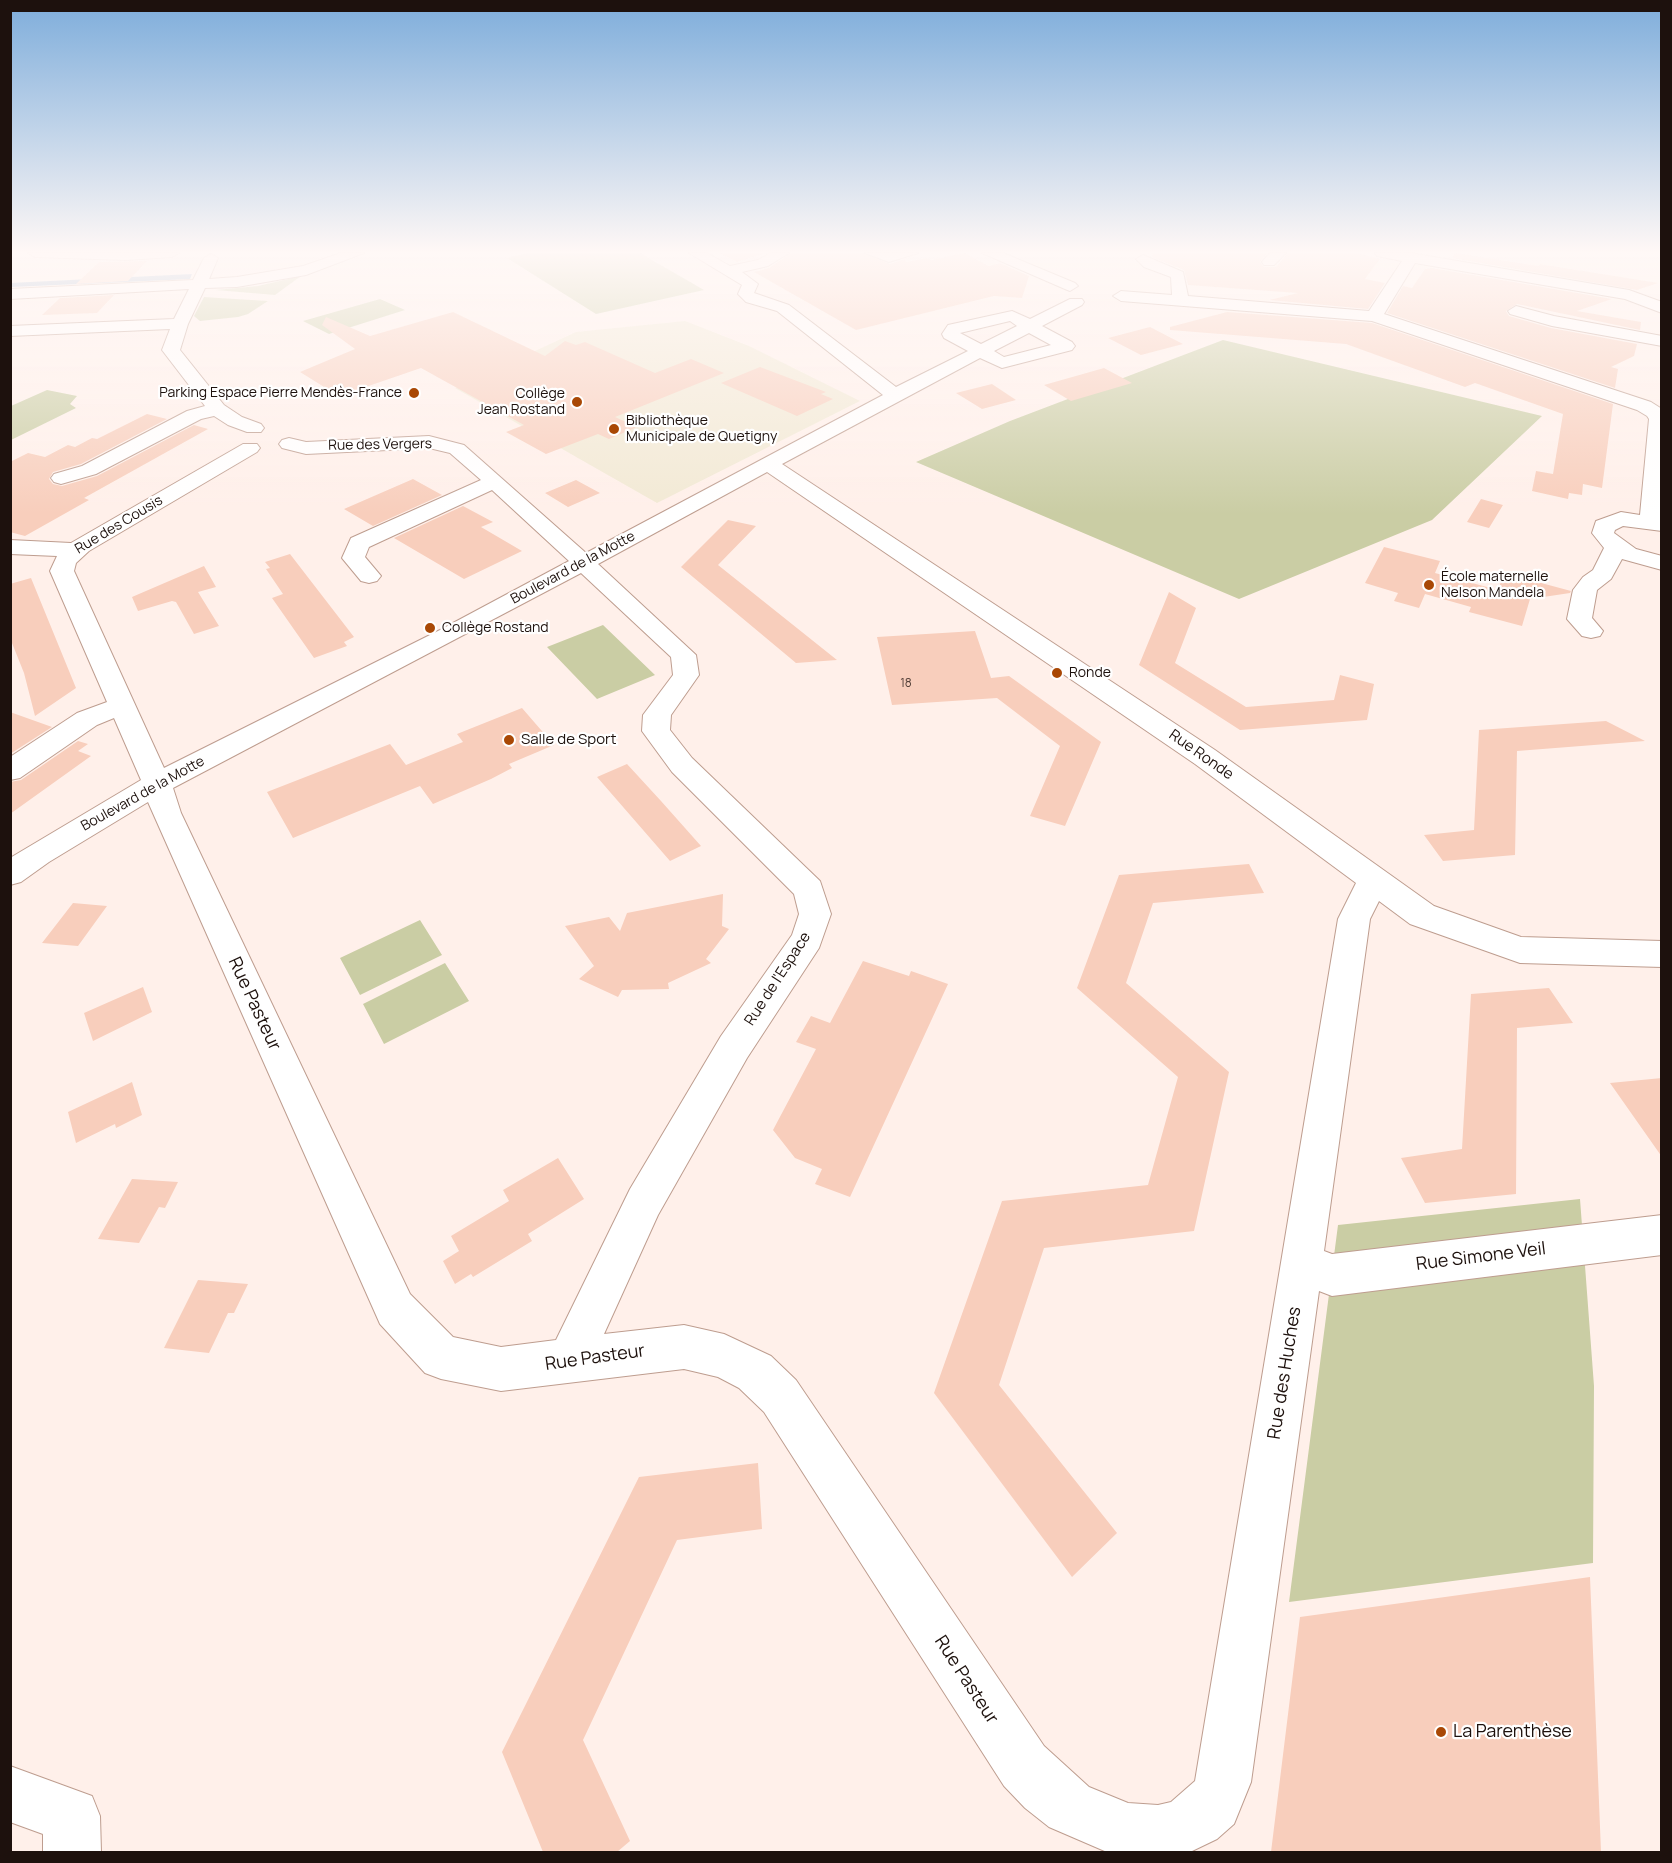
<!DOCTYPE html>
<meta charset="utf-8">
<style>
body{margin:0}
#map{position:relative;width:1672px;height:1863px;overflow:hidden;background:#fff0ea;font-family:Manrope,sans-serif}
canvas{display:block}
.frame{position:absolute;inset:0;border:12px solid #1d110d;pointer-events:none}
</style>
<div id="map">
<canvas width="1672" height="1863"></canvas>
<div class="frame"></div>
</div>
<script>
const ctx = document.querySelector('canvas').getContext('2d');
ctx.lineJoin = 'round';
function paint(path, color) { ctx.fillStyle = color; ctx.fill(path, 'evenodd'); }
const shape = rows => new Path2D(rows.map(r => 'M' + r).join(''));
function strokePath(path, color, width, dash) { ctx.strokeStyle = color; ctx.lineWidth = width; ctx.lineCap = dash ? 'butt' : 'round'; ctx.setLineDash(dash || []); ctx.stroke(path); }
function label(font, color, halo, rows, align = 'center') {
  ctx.font = font + ' Manrope,sans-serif'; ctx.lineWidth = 4.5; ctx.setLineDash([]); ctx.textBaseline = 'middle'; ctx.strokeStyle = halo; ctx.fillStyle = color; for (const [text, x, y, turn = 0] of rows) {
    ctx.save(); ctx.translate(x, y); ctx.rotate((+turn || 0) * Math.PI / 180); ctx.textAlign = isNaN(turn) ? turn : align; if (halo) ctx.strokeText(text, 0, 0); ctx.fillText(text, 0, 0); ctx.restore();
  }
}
paint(shape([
 [685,321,749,346,860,401,657,503,455,388,576,332]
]), '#f2e9d4');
paint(shape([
 [528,253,640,253,704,290,596,314,507,258],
 [301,276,275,295,216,290,258,286],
 [204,297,219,298,268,301,248,314,238,317,200,321,194,316],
 [380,299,405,310,329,334,303,321],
 [1223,340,1542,416,1432,520,1239,599,916,462,1010,421],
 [47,390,77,396,70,404,76,408,11,440,11,406],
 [603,625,655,675,597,699,547,647],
 [420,920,442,955,360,995,340,958],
 [445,963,469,1001,384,1044,363,1004],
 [1580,1199,1594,1386,1593,1563,1289,1602,1338,1225]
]), '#cacda4');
paint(shape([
 [192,274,190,279,11,287,10,283]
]), '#7fa2c8');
paint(shape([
 [720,253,765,253,737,262],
 [791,253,863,253,890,264,905,259,906,262,926,258,932,260,964,253,989,266,1000,263,1029,276,1022,298,994,296,856,330,754,272,769,268],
 [1153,253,1267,253,1260,262,1264,267,1276,267,1288,253,1356,253,1380,259,1365,279,1385,283,1368,309,1269,300,1298,293,1188,285,1184,270,1152,257],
 [1455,253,1539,266,1540,264,1658,283,1637,290,1452,258],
 [147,261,128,281,76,284,99,262],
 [1432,268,1612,299,1577,311,1641,322,1640,330,1517,304,1506,311,1509,316,1551,328,1637,344,1634,356,1611,367,1618,369,1615,388,1387,313,1403,286,1412,288,1425,269],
 [114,295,97,313,42,315,60,298],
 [453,312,545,356,565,341,576,345,585,342,655,373,691,359,724,373,615,417,637,427,609,439,598,434,546,454,506,432,524,425,421,368,351,392,341,386,329,390,300,372,355,349,322,325,326,317,370,336],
 [1227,312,1372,323,1613,404,1602,488,1583,484,1582,495,1569,493,1568,499,1532,491,1536,471,1553,474,1563,414,1475,383,1465,387,1346,344,1170,330,1170,327],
 [1150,327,1183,344,1141,355,1108,338],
 [760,367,826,392,821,394,833,399,797,416,721,383],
 [1104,368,1132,383,1071,401,1044,385],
 [992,384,1016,400,982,409,956,393],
 [147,414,167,419,81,464,53,472,49,479,53,484,62,486,97,476,194,425,208,429,84,498,89,500,25,536,10,532,10,462,28,453,45,457,68,445,75,447,92,438,97,439],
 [413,479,442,495,373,526,344,509],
 [576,480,600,493,568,507,545,493],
 [1481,499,1503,505,1489,528,1467,522],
 [463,506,493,522,481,527,522,551,464,579,394,538],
 [728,520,756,526,718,565,837,660,796,663,681,567],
 [1384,547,1440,561,1435,573,1498,590,1504,573,1571,591,1570,593,1530,599,1522,626,1469,612,1471,607,1425,594,1419,608,1394,601,1398,593,1365,583],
 [290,554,354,637,344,642,347,646,314,658,272,598,283,594,266,569,270,568,265,562],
 [204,566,216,587,198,592,219,626,194,634,176,602,172,601,138,611,132,597],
 [31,578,76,688,35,716,24,673,10,638,10,584],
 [1169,592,1196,608,1175,663,1246,707,1334,700,1340,675,1374,684,1367,720,1240,730,1139,665],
 [975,631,991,678,1009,676,1101,742,1065,826,1030,816,1060,746,997,698,892,705,877,637],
 [522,708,554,745,509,764,512,768,491,779,433,804,420,786,293,838,267,792,390,744,406,765,463,742,457,734],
 [10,712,52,727,10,754],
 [1606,721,1645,741,1517,751,1515,855,1443,861,1424,835,1474,830,1479,730],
 [78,741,88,744,78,751,91,756,10,814,10,782,21,780],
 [627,764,661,801,701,846,670,861,597,777],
 [1249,864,1264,893,1153,903,1126,983,1229,1072,1194,1231,1044,1248,999,1385,1117,1533,1072,1577,934,1393,1002,1201,1148,1185,1178,1077,1077,988,1119,875],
 [723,894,722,926,729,929,706,959,711,963,668,983,669,989,622,990,618,997,579,979,594,966,565,926,609,917,620,931,627,913],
 [73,903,107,906,78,946,42,943],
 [863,961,909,976,911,971,948,984,850,1197,815,1184,822,1169,795,1158,773,1130,816,1049,796,1042,811,1016,830,1023],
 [143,987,152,1012,93,1041,84,1013],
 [1549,988,1573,1023,1517,1028,1516,1194,1425,1203,1401,1158,1462,1149,1471,994],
 [1662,1078,1662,1157,1610,1083],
 [132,1082,142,1115,116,1128,115,1124,76,1143,68,1112],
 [558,1158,584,1199,528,1234,532,1241,473,1277,471,1274,455,1284,443,1261,459,1251,451,1236,509,1201,503,1190],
 [132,1179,178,1182,165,1208,159,1207,139,1243,98,1239],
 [198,1280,248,1284,234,1313,228,1313,209,1353,164,1348],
 [758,1463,762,1529,677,1540,583,1740,630,1841,617,1852,543,1852,502,1752,639,1477],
 [1590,1577,1601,1852,1271,1852,1300,1617]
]), '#f8cebc');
const minor = shape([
 [28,253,179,253,172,257,126,260,35,257,28,253],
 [341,253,364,253,306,275,237,287,205,288,188,324,180,350,224,405,242,417,261,424,264,428,261,432,247,432,228,425,214,416,201,419,96,474,61,484,54,482,51,478,54,474,82,466,187,411,205,406,162,350,170,329,10,336,10,326,174,319,189,289,10,299,10,289,193,280,204,258,211,254,218,258,209,279,237,277,303,266,341,253],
 [689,253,707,253,730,266,758,260,770,253,789,253,768,266,742,272,758,284,754,293,789,305,896,387,968,351,944,338,942,334,948,325,1012,311,1030,319,1070,299,1082,299,1084,302,1082,305,1042,326,1072,342,1075,346,1072,350,1002,368,980,358,782,464,1215,750,1434,906,1521,937,1662,941,1662,967,1520,963,1410,924,1379,901,1370,919,1324,1251,1332,1254,1662,1215,1662,1255,1332,1296,1319,1291,1251,1782,1234,1824,1217,1839,1190,1852,1107,1852,1049,1827,1025,1808,1004,1786,764,1412,739,1388,718,1377,684,1369,501,1391,441,1379,425,1373,380,1324,148,802,49,862,21,882,10,885,10,858,141,780,114,718,97,725,20,778,10,780,10,757,77,713,107,702,50,571,57,556,10,554,10,540,71,543,243,444,257,444,260,448,257,452,89,551,76,563,74,571,164,768,440,630,569,561,492,490,369,547,365,557,381,576,377,581,369,583,361,581,342,558,351,538,481,480,450,453,429,448,306,454,282,448,279,444,282,440,289,438,306,442,429,436,464,445,586,553,883,395,777,311,746,302,738,294,742,285,689,253],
 [1010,321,1017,326,981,344,960,333,1010,321],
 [1029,333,1051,345,1004,357,994,351,1029,333],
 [767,472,1195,764,1356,883,1338,919,1195,1781,1171,1802,1158,1805,1128,1803,1089,1787,1044,1746,796,1380,771,1356,724,1334,684,1325,604,1334,658,1215,747,1058,819,948,831,914,820,881,692,758,670,730,671,715,699,675,696,655,598,564,767,472],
 [581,573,671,657,673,675,643,715,642,731,672,772,794,894,799,914,792,935,721,1036,630,1189,556,1340,501,1347,453,1337,410,1294,181,813,173,788,581,573],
 [865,253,918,253,889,262,865,253],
 [982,253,1003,253,1075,283,1078,286,1070,291,1065,289,982,253],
 [1270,253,1286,253,1274,265,1264,265,1262,262,1270,253],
 [1375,253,1410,253,1629,290,1662,302,1662,313,1625,299,1415,263,1384,314,1651,402,1662,409,1662,531,1623,526,1615,530,1614,533,1636,549,1662,556,1662,570,1622,559,1611,579,1597,590,1592,618,1603,631,1600,636,1591,638,1582,636,1567,619,1573,590,1583,577,1593,570,1604,548,1592,533,1596,521,1621,512,1640,515,1649,419,1647,416,1637,410,1372,321,1121,301,1113,296,1121,291,1172,295,1171,277,1144,267,1136,259,1143,255,1183,272,1188,296,1369,311,1402,261,1377,256,1375,253],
 [1516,306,1554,316,1662,336,1662,346,1552,326,1510,314,1508,311,1516,306],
 [10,1766,92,1796,100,1816,101,1852,43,1852,43,1834,10,1822,10,1766]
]);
strokePath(minor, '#be9d8f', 2);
paint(minor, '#fff');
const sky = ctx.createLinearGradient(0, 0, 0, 514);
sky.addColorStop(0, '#7eaddb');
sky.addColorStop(0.49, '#fff8f6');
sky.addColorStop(1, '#fff8f600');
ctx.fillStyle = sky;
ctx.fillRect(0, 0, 1672, 514);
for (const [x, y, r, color] of [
 [414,393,6,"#a94805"],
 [577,402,6,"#a94805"],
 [614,429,6,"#a94805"],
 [1429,585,6,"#a94805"],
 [430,628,6,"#a94805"],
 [1057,673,6,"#a94805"],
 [509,740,6,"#a94805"],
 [1441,1732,6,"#a94805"]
]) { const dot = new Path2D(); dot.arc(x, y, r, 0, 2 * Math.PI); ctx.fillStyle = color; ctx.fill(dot); strokePath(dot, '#fff', 2); }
label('12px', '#544039', null, [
 ["18",906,684]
]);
label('14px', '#1d110d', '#fff', [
 ["Parking Espace Pierre Mendès-France",402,393,"right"],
 ["Collège",565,394,"right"],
 ["Jean Rostand",565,410,"right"],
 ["Bibliothèque",626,421],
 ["Municipale de Quetigny",626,437],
 ["École maternelle",1441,577],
 ["Nelson Mandela",1441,593],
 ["Collège Rostand",442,628],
 ["Ronde",1069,673]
], 'left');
label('14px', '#1d110d', '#fff', [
 ["Rue des Vergers",380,445,-1],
 ["Rue des Cousis",119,525,-31],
 ["Boulevard de la Motte",573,568,-28],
 ["Boulevard de la Motte",143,794,-29]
]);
label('15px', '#1d110d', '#fff', [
 ["Salle de Sport",521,740]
], 'left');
label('15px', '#1d110d', '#fff', [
 ["Rue Ronde",1201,755,35],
 ["Rue de l'Espace",778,979,-57]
]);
label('18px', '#1d110d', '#fff', [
 ["Rue Pasteur",254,1004,65],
 ["Rue Simone Veil",1481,1257,-7],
 ["Rue Pasteur",595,1358,-8],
 ["Rue des Huches",1285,1373,-81],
 ["Rue Pasteur",966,1680,57]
]);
label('18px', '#1d110d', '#fff', [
 ["La Parenthèse",1453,1732]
], 'left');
</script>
